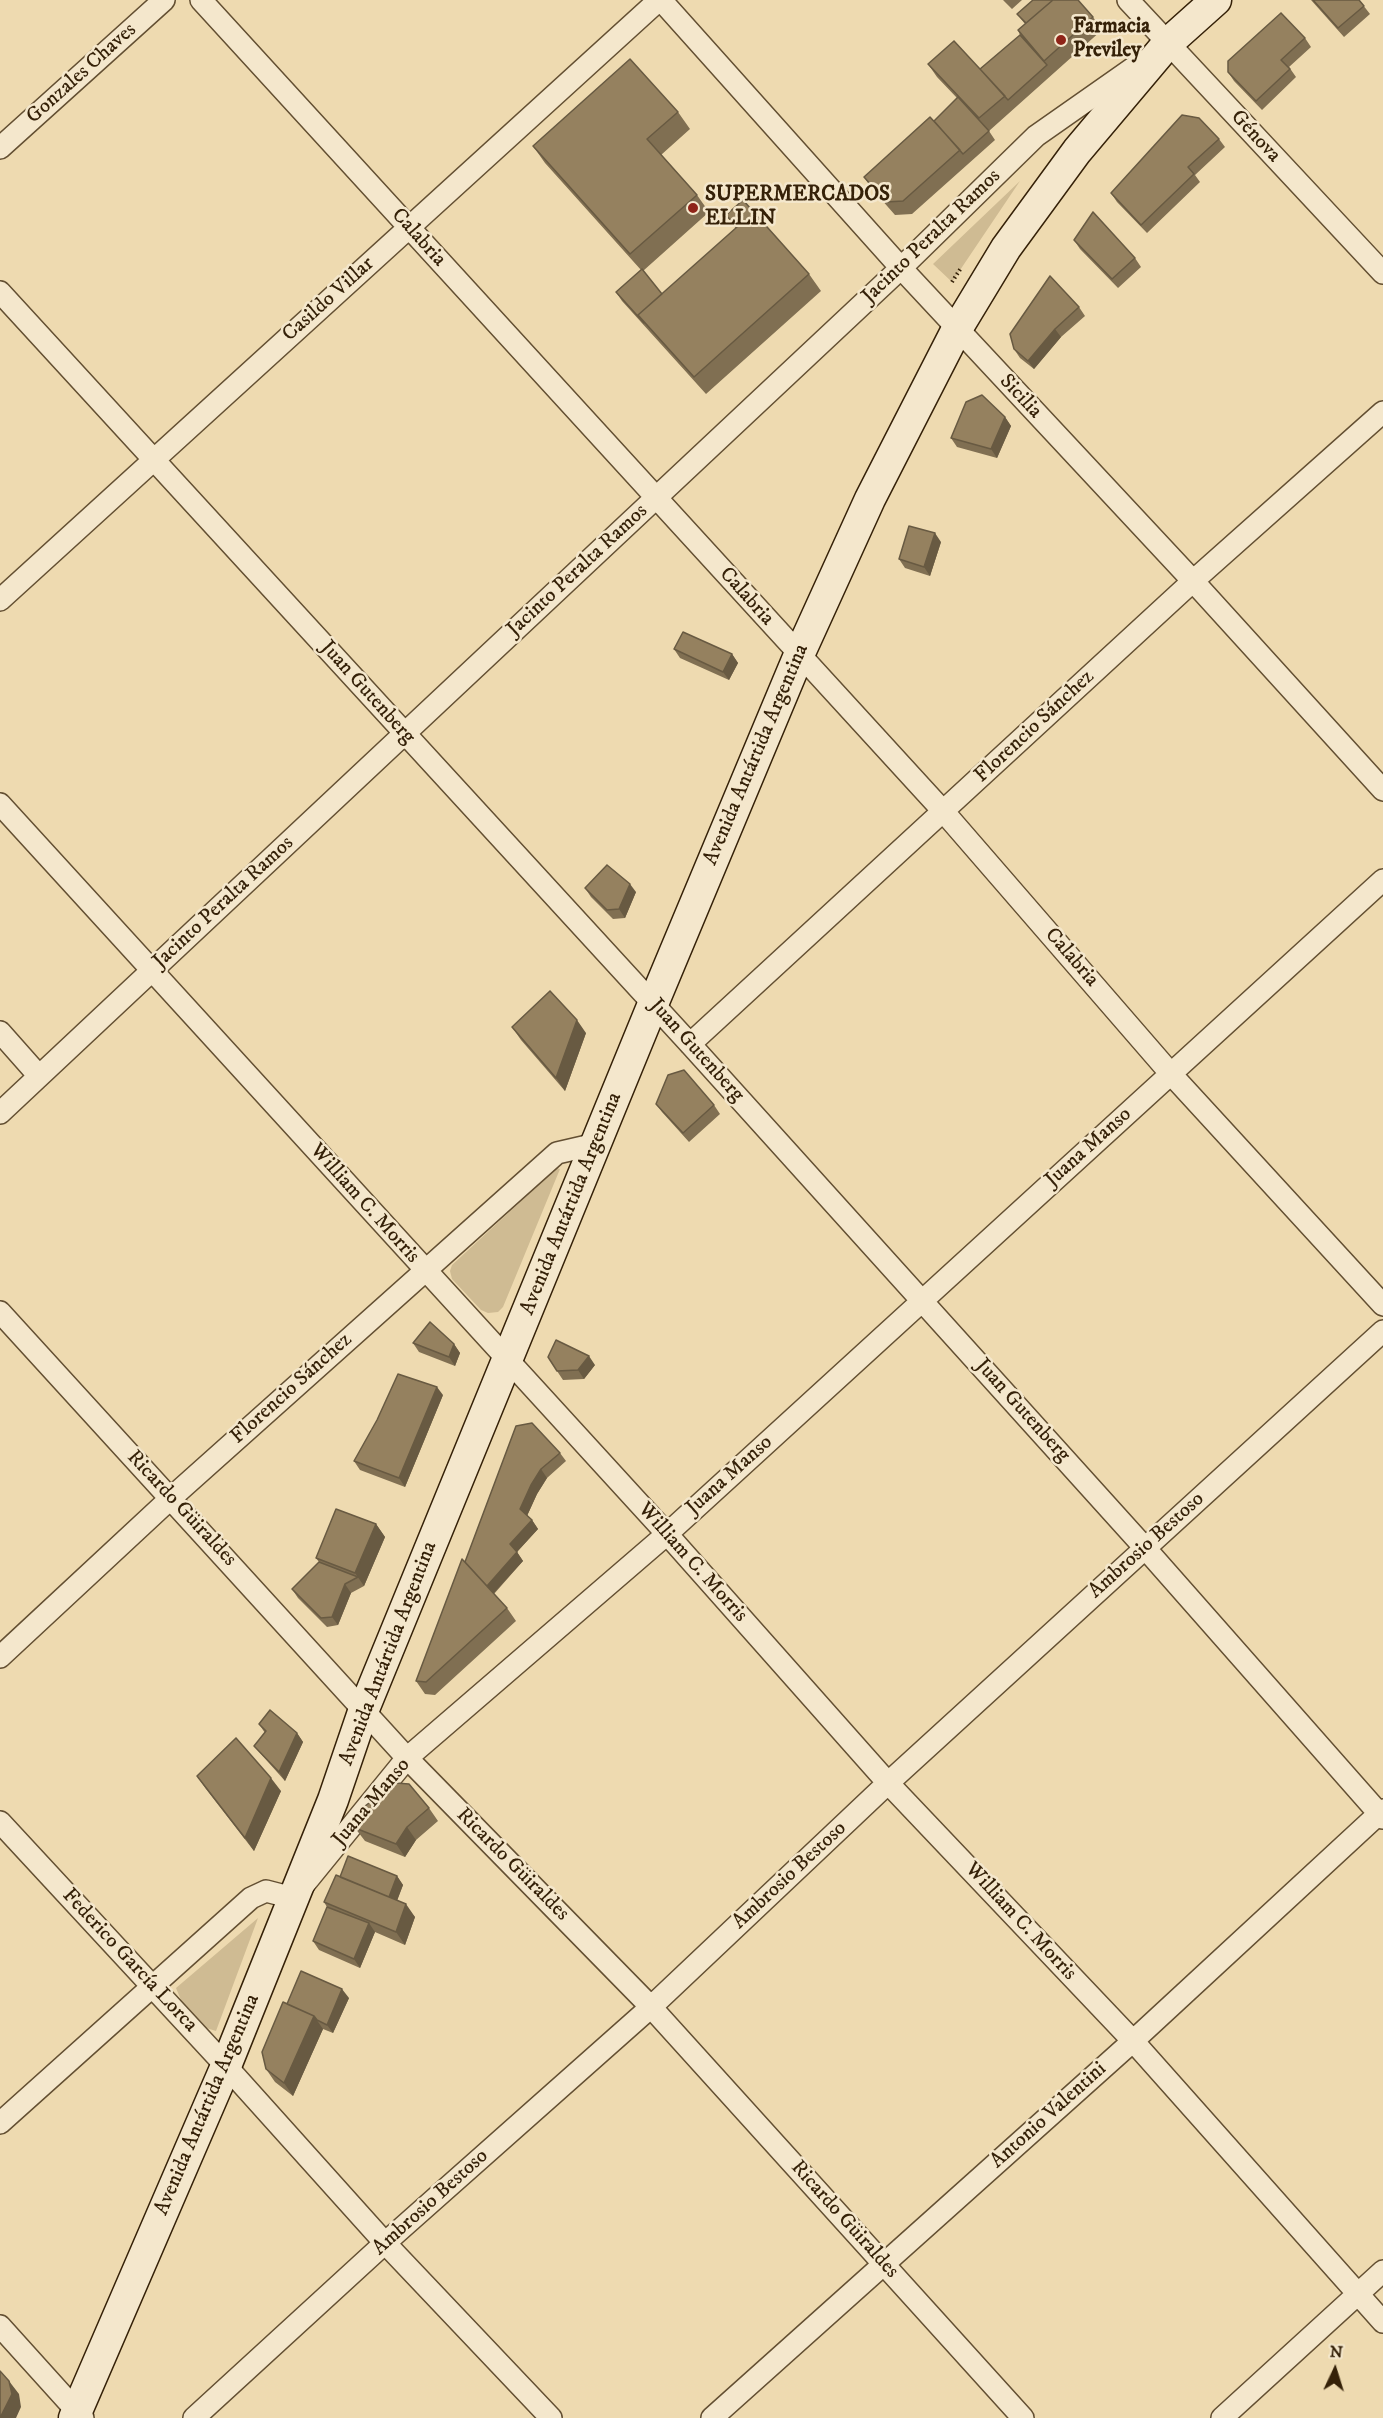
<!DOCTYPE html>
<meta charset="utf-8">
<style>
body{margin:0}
#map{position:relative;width:1383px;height:2418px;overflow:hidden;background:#eedab0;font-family:"IM FELL DW Pica",serif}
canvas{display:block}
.north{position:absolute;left:1305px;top:2340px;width:60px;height:60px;-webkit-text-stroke:4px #f4e7cc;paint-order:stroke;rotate:4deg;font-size:16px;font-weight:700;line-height:24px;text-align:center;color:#352108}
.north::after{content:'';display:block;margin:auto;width:21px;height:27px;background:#352108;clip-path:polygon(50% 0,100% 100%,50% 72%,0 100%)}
</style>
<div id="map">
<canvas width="1383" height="2418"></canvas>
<div class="north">N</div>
</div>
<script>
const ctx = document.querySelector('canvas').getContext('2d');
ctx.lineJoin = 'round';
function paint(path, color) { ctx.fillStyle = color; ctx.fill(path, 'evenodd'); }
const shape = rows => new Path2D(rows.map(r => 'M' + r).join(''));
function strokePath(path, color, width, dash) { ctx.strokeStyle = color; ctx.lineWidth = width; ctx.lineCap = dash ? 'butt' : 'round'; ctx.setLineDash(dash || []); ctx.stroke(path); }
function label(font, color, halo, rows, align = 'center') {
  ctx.font = font + ' "IM FELL DW Pica",serif'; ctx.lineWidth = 5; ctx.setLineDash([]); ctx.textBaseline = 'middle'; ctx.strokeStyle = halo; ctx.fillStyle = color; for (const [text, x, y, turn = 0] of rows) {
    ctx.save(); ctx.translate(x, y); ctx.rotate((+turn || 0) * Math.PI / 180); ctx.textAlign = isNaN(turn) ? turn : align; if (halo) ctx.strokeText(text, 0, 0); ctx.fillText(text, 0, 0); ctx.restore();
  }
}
paint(shape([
 [1020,181,952,282,933,264],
 [557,1168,560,1169,503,1307,498,1312,488,1313,481,1310,452,1279,450,1271,452,1265],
 [258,1918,216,2031,203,2027,181,2000,176,1988]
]), '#cfbb93');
const street = shape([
 [201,0,943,811,1171,1074,1383,1305],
 [661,0,901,268,1193,581,1383,790],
 [1128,0,1383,273],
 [0,148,164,0],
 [0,292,690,1044,1145,1548,1383,1818],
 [0,600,659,0],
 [0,804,667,1534,888,1783,1133,2041,1383,2322],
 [0,1032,39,1076],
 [690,1044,1193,581,1383,412],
 [0,1113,901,268,1036,136,1143,61],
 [0,1312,407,1758,651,2007,1023,2418],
 [0,1657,171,1498,557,1153,596,1144],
 [0,1822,226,2066,385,2243,551,2418],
 [0,2123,251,1898,266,1891,293,1898,407,1758,667,1534,1383,880],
 [0,2326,83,2418],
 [194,2418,385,2243,651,2007,888,1783,1383,1331],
 [712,2418,1133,2041,1383,1810],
 [1222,2418,1383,2271]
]);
const secondary = shape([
 [74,2418,226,2066,333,1800,364,1709,653,1004,799,655,870,499,957,329,1006,248,1077,151,1168,43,1216,0]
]);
strokePath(street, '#634f32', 24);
strokePath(secondary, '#352108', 33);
strokePath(shape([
 [952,282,961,268]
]), '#352108', 4, [1.5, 3]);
strokePath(street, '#f4e7cc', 21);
strokePath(secondary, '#f4e7cc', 30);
paint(shape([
 [1003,0,1022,0,1012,9],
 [1311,0,1359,0,1370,14,1344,37],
 [1017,14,1093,17,1102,30,989,131,995,140,912,214,895,215,873,190,864,177,934,121,957,98,937,77,928,64,980,69,1020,35,1018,30,1025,24],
 [1305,38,1311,47,1289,67,1296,77,1262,110,1234,81,1228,72],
 [678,112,690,129,661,155,697,195,709,212,643,271,662,294,736,229,726,215,809,274,821,291,706,394,622,301,616,292,641,270,545,163,533,146],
 [1219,139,1225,147,1195,175,1200,182,1147,233,1117,202,1111,193],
 [1074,240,1135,258,1141,267,1118,288,1080,249],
 [1079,307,1085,316,1061,337,1034,369,1020,358,1014,349],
 [1005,417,1011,426,997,458,957,447,951,438],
 [941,542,930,576,905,568,899,559],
 [674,649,732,654,738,663,729,680,680,658],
 [585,888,636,892,625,918,613,919,591,897],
 [512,1027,586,1033,565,1091,521,1040],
 [656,1104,714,1105,720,1114,689,1142,662,1112],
 [413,1343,454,1344,460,1353,455,1366,419,1352],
 [595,1365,584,1379,563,1380,557,1371],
 [443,1395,405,1487,360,1470,354,1461],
 [516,1426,560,1453,566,1461,547,1478,537,1494,527,1516,532,1520,538,1529,517,1552,523,1561,494,1594,507,1608,516,1621,435,1695,425,1694,416,1681,465,1562],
 [376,1524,385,1537,364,1586,351,1593,338,1625,327,1627,298,1598,292,1589,319,1562,316,1558],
 [259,1724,297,1733,303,1742,285,1781,261,1754,254,1746,265,1733],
 [197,1776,281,1791,254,1851,206,1789],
 [429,1808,438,1821,416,1840,405,1857,365,1841,355,1828],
 [397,1876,403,1885,397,1900,415,1917,405,1945,375,1932,360,1968,319,1950,313,1941,327,1907,324,1902,340,1877],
 [349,1998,333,2033,323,2029,293,2096,275,2082,266,2069,287,2004]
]), '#806f52');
paint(shape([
 [1055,329,1061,337,1034,369,1028,361],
 [1005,417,1011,426,997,458,991,449],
 [935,533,941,542,930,576,924,567],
 [732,654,738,663,729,680,723,672],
 [630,884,636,892,625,918,619,909],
 [577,1020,586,1033,565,1091,556,1078],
 [454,1344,460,1353,455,1366,449,1357],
 [589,1356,595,1365,584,1379,578,1370],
 [437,1387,443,1395,405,1487,399,1478],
 [541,1469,547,1478,537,1494,526,1518,520,1509,531,1485],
 [532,1520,538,1529,516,1553,510,1544],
 [376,1524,385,1537,364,1586,355,1573],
 [517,1552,523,1561,492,1595,486,1586],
 [345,1584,351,1593,338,1625,332,1617],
 [297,1733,303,1742,285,1781,279,1772],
 [271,1778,281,1791,254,1851,245,1838],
 [407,1827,416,1840,405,1857,396,1844],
 [397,1876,403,1885,394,1909,388,1900],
 [406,1904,415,1917,405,1945,396,1932],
 [369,1923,375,1932,360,1968,354,1959],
 [342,1989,349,1998,333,2033,327,2025],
 [314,2016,323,2029,293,2096,284,2083],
 [9,2381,19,2394,21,2407,16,2418,0,2418]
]), '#685a42');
const building = shape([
 [1033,0,1053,0,1026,23,1017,14,1033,0],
 [1053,0,1078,0,1093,17,1044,61,1018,30,1053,0],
 [1313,0,1359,0,1364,6,1338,28,1313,0],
 [1281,13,1305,38,1281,60,1290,69,1256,101,1228,72,1228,61,1281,13],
 [1020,35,1047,65,1008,100,980,69,1020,35],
 [954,41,1005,96,979,118,928,64,954,41],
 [630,59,678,112,647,139,697,195,630,254,533,146,630,59],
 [958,97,989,131,963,154,934,121,958,97],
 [1182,115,1199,118,1219,139,1188,167,1194,174,1141,225,1111,193,1182,115],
 [930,117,960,150,903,201,886,202,864,177,930,117],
 [743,200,809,274,694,377,638,315,737,227,726,215,743,200],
 [1093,212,1135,258,1112,279,1074,240,1093,212],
 [642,269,662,294,638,315,644,323,616,292,642,269],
 [1050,276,1079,307,1055,329,1028,361,1014,349,1010,334,1050,276],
 [982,395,1005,417,991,449,951,438,966,402,982,395],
 [909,526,935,533,924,567,899,559,909,526],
 [683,632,732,654,723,672,674,649,683,632],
 [607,865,630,884,619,909,607,910,585,888,607,865],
 [550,991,577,1020,556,1078,512,1027,550,991],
 [684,1070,714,1105,683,1133,656,1104,668,1075,684,1070],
 [430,1322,454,1344,449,1357,413,1343,430,1322],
 [556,1340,589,1356,578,1370,557,1371,548,1357,556,1340],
 [398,1374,437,1387,399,1478,354,1461,377,1420,398,1374],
 [532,1423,560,1453,541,1469,531,1485,520,1509,532,1520,510,1544,517,1552,487,1586,465,1562,516,1426,532,1423],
 [336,1509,376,1524,355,1573,316,1558,336,1509],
 [462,1559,507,1608,426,1682,416,1681,462,1559],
 [319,1562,358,1577,345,1584,332,1617,321,1618,292,1589,319,1562],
 [270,1710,297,1733,279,1772,254,1746,266,1731,259,1724,270,1710],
 [236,1738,271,1778,245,1838,197,1776,236,1738],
 [396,1783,409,1784,429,1808,407,1827,396,1844,355,1828,365,1806,396,1783],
 [348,1856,397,1876,389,1897,340,1877,348,1856],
 [336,1875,406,1904,396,1932,324,1902,336,1875],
 [327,1907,369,1923,354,1959,313,1941,327,1907],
 [301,1971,342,1989,327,2025,317,2020,314,2016,287,2004,301,1971],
 [283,2002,314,2016,284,2083,266,2069,262,2052,283,2002],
 [0,2371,9,2381,12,2394,0,2418,0,2371]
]);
paint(building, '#95815f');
strokePath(building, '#685a42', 1.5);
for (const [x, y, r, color] of [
 [1061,40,6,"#8f2418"],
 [693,208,6,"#8f2418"]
]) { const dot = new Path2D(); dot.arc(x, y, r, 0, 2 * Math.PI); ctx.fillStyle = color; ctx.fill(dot); strokePath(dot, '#f4e7cc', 2); }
label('bold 21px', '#352108', '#f4e7cc', [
 ["Farmacia",1073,28],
 ["Previley",1073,52],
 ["SUPERMERCADOS",705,196],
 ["ELLIN",705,220]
], 'left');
label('21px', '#352108', '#f4e7cc', [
 ["Gonzales Chaves",82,74,-42],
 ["Génova",1255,137,47],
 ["Jacinto Peralta Ramos",932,237,-44],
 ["Calabria",418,238,48],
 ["Casildo Villar",329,300,-42],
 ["Sicilia",1020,397,47],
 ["Jacinto Peralta Ramos",578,571,-43],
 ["Calabria",746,597,48],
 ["Juan Gutenberg",367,693,48],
 ["Florencio Sánchez",1035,727,-43],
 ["Avenida Antártida Argentina",757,755,-67],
 ["Jacinto Peralta Ramos",224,903,-43],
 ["Calabria",1071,958,49],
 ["Juan Gutenberg",696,1051,48],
 ["Juana Manso",1089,1148,-42],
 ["William C. Morris",364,1204,48],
 ["Avenida Antártida Argentina",572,1204,-68],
 ["Florencio Sánchez",292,1389,-42],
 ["Juan Gutenberg",1022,1411,48],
 ["Juana Manso",730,1476,-42],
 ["Ricardo Güiraldes",181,1509,47],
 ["Ambrosio Bestoso",1147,1546,-42],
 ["William C. Morris",692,1563,48],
 ["Avenida Antártida Argentina",389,1654,-69],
 ["Juana Manso",372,1803,-50],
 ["Ricardo Güiraldes",512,1865,45],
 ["Ambrosio Bestoso",790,1876,-43],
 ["William C. Morris",1020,1922,47],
 ["Federico García Lorca",129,1961,47],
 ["Avenida Antártida Argentina",208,2105,-67],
 ["Antonio Valentini",1049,2116,-42],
 ["Ambrosio Bestoso",431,2203,-42],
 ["Ricardo Güiraldes",844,2220,48]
]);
</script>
